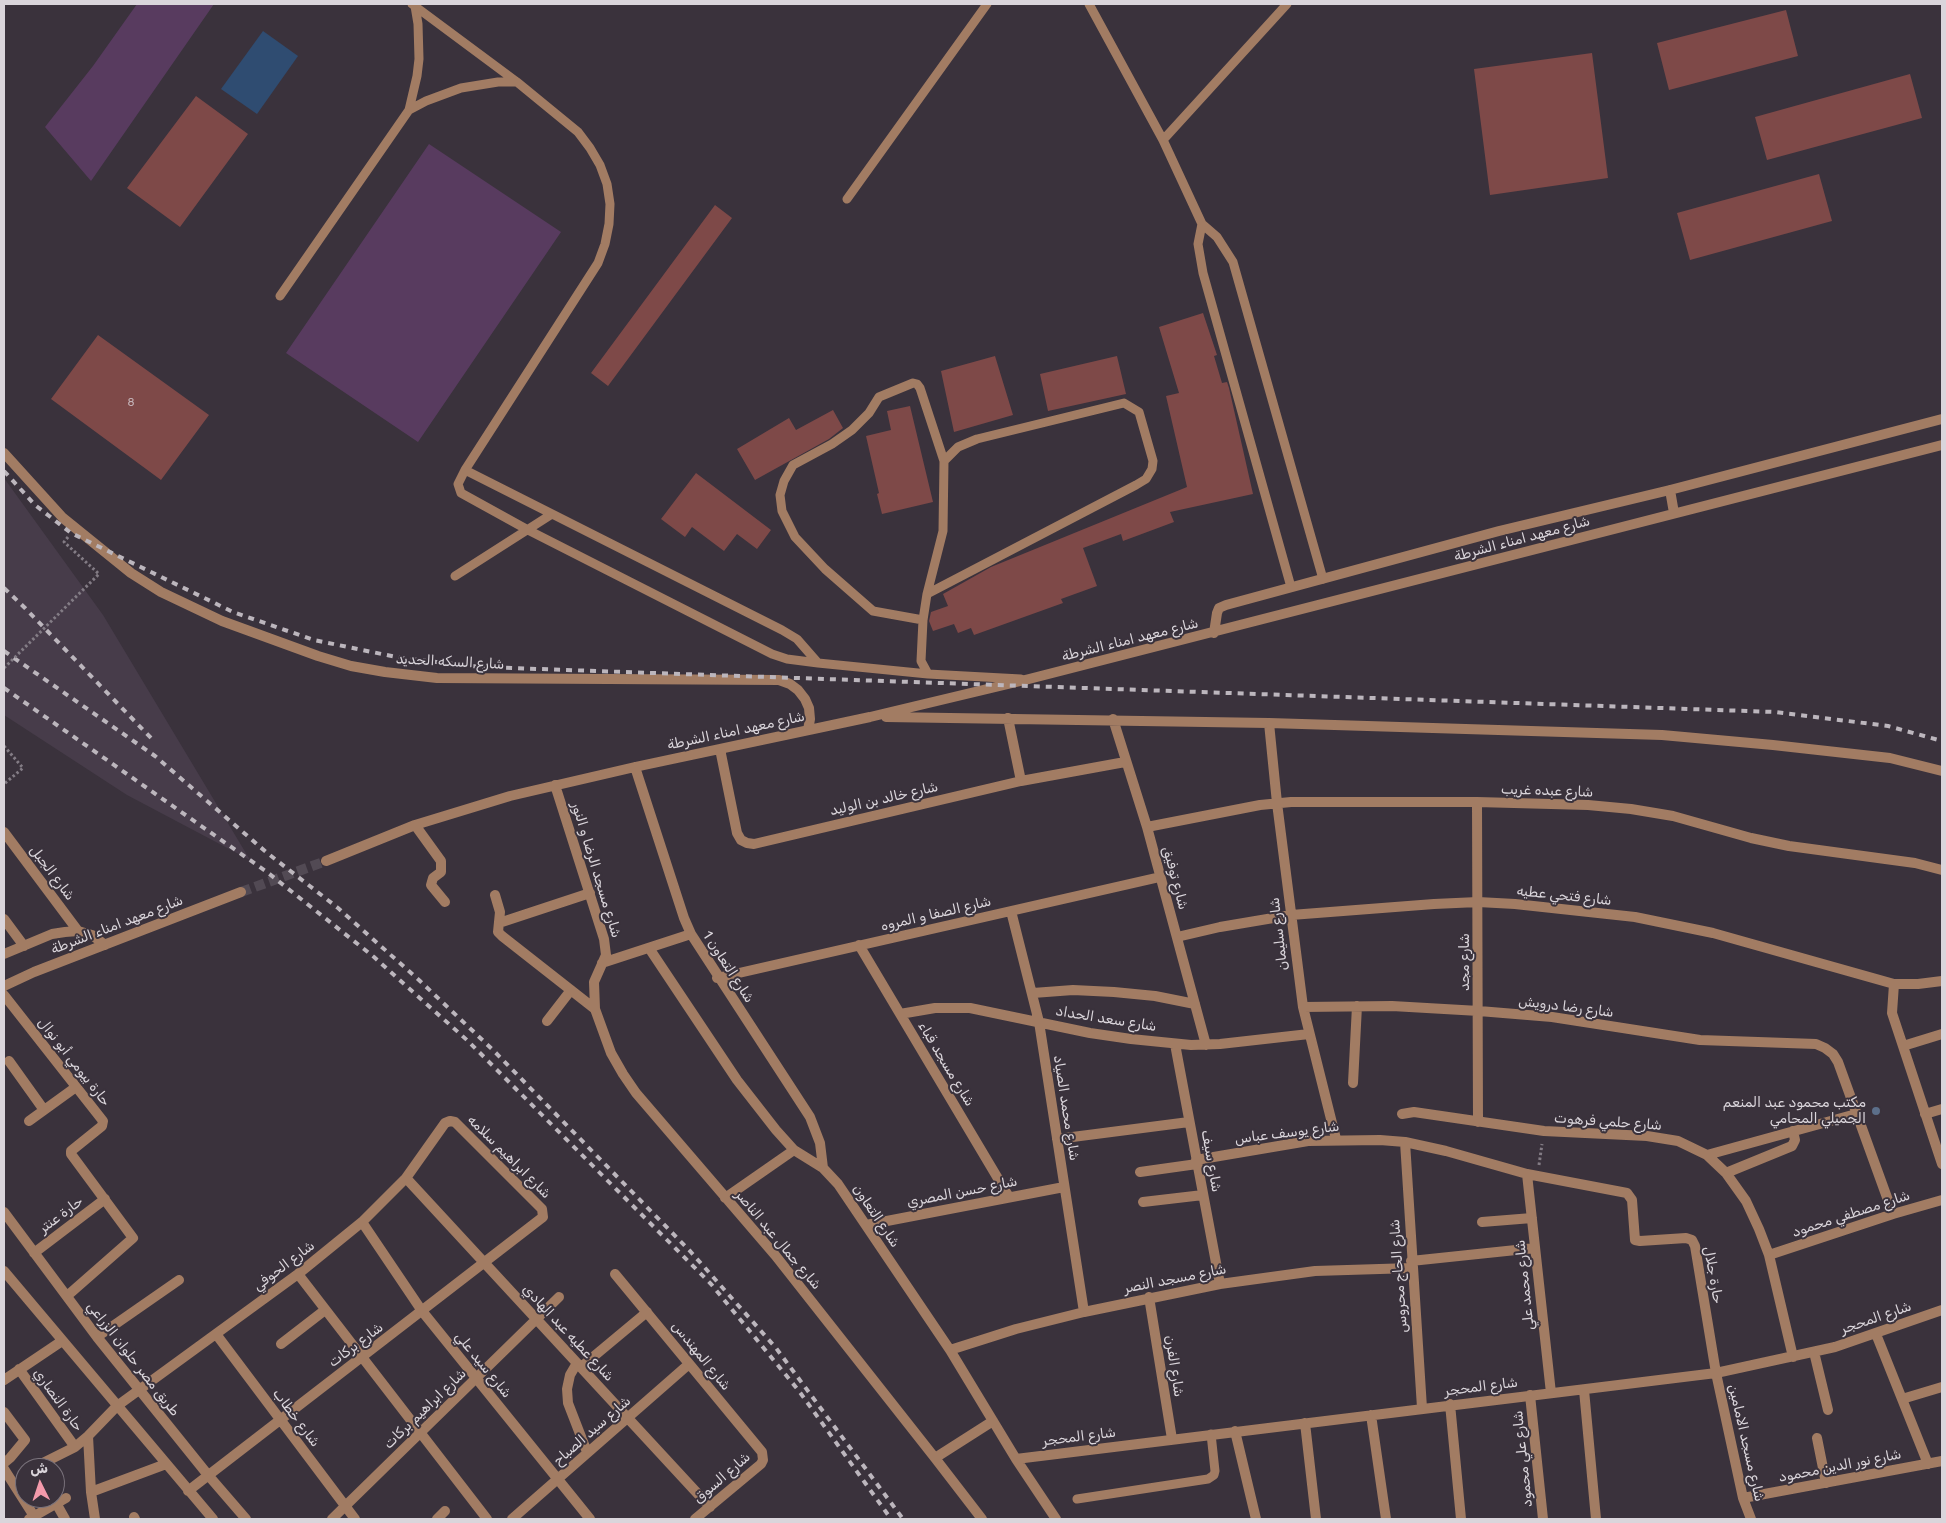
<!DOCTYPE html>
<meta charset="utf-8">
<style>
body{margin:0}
#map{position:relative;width:1946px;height:1523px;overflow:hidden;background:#3a323c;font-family:Rubik,"Noto Sans Arabic",sans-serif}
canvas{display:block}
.frame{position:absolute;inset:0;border:5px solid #dad5db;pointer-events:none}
.north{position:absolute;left:15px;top:1458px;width:50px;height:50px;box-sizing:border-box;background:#3a323c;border:1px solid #7a737c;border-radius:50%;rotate:356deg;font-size:14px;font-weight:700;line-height:20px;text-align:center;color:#dad5db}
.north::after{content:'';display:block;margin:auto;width:18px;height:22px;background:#f39aab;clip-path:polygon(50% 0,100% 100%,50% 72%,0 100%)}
</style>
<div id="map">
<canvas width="1946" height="1523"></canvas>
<div class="frame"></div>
<div class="north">ش</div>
</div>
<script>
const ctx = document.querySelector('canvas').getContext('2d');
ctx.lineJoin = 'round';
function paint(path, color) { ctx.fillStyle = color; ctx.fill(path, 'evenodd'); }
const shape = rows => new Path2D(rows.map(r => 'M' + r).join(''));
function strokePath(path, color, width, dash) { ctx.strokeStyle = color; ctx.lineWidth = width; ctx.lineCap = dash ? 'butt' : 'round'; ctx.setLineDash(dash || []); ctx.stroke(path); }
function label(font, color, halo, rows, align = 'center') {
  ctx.font = font + ' Rubik,"Noto Sans Arabic",sans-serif'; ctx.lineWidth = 4; ctx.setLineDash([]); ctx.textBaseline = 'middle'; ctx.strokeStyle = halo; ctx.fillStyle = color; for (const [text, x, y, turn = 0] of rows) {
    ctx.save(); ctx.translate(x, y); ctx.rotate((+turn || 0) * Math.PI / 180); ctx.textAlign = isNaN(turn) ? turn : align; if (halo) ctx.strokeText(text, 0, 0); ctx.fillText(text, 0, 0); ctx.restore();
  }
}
paint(shape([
 [4,478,103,615,250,860,127,795,4,715]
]), '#473c4a');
paint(shape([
 [137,4,214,4,91,181,45,127,93,66],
 [429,144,561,232,418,442,286,353]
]), '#583b5f');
paint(shape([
 [263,31,298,56,257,114,221,89]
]), '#2f4c71');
paint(shape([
 [1786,10,1798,56,1669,90,1657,43],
 [1592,53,1608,178,1490,195,1474,69],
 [1910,74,1922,118,1767,160,1755,117],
 [196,96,248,134,180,227,127,188],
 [1819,174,1832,221,1690,260,1677,213],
 [715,205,732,218,608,386,591,373],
 [1203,313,1217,355,1214,356,1222,383,1227,382,1229,388,1253,494,1170,512,1174,522,1123,541,1121,534,1083,548,1097,586,1061,599,1063,603,974,635,971,628,958,633,954,624,933,631,929,621,931,612,948,606,943,594,991,567,1187,487,1166,396,1179,393,1159,327],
 [98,335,209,415,161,480,51,399],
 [995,356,1013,415,954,432,941,371],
 [1117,356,1126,394,1048,411,1040,374],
 [910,406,933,502,882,514,877,494,879,493,866,436,891,430,887,411],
 [833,410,843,428,829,439,755,480,737,449,789,418,796,430],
 [696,473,771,530,757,549,737,534,724,551,692,527,685,537,661,519]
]), '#7e4948');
strokePath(shape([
 [241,892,326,861]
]), '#524a54', 10, [10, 5]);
strokePath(shape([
 [68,537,64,542,99,574],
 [4,746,23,768,4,784],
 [1539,1165,1542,1144]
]), '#837c85', 3, [2.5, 2.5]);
strokePath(shape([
 [412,4,517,82,578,132,590,148,600,165,607,184,610,204,609,224,605,244,598,263,465,470,458,484,461,493,528,530,772,654,787,659,818,663,928,674,1021,679],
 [1089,4,1163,140,1202,224,1217,237,1233,262,1323,579],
 [409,110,426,101,461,88,498,82,517,82],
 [1163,140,1287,4],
 [847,199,987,4],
 [1202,224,1198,244,1203,273,1291,587],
 [280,296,409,110,417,76,419,59,418,24,415,6],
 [465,470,782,630,797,639,818,663],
 [455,576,552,514],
 [927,594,1136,485,1146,479,1152,469,1153,461,1139,412,1124,403,977,439,958,447,944,461,943,531,927,594,923,620,921,661,928,674],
 [923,620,873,611,825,569,795,537,782,511,780,495,784,481,793,465,832,444,852,430,869,413,879,397,913,383,917,384,920,388,944,461],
 [1077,1499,1208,1479,1214,1475,1215,1471,1211,1434]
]), '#a27c63', 9);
strokePath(shape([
 [4,453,63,518,131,573,161,592,222,621,318,656,351,666,385,672,437,678,779,680,790,684,798,690,805,699,809,708,810,719,808,730],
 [1670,490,1674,513],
 [1214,633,1217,613,1219,608,1226,605,1499,531,1670,490,1942,419],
 [886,717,1269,723,1662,735,1773,745,1890,758,1942,771],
 [1008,718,1021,781],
 [1113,719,1147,827,1206,1045],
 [1269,723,1277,803,1303,1007,1336,1139],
 [720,749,737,833,741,840,747,843,754,844,1021,781,1125,762],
 [635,767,684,918,691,934,810,1117,820,1143,823,1168],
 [555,785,604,939,606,955,594,982,595,1009,611,1053,623,1074,636,1093,775,1255,935,1458,982,1519],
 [1477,802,1478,1122],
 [415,825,441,861,441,872,433,878,431,885,445,902],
 [1147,827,1260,805,1291,802,1477,802,1588,805,1631,809,1673,816,1751,838,1789,846,1915,863,1942,870],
 [4,832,78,931],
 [326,861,415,825,510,796,635,767,870,717,1029,679,1942,445],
 [495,895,500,912,498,932,502,936,595,1009],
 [1011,911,1039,1022,1084,1312],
 [4,919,24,946],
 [499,923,590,893],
 [1177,937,1220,927,1291,915,1434,904,1478,902,1515,904,1635,917,1713,933,1894,984,1918,984,1942,981],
 [859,945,1009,1197],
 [649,948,737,1080,776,1130,794,1150,823,1168,838,1184,950,1350,1016,1459,1056,1519],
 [4,954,52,934,65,932,78,931,92,935,105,945],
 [602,963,691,934],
 [717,978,1160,877],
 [1894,984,1892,1013,1942,1164],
 [4,986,34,972,241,892],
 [1033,993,1073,990,1114,992,1155,996,1195,1004],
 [4,995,103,1121,102,1126,71,1151,71,1154,133,1238,67,1296],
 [1303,1007,1392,1006,1479,1011,1552,1017,1700,1040,1816,1044,1825,1048,1833,1054,1838,1062,1893,1214],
 [900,1014,935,1008,970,1008,1090,1033,1131,1039,1191,1045,1220,1044,1309,1034],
 [547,1021,571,990],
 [1175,1044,1220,1284],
 [1903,1046,1942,1034],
 [9,1061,44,1110],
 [1353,1083,1357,1006],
 [1402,1114,1414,1112,1544,1131,1647,1136,1678,1141,1707,1155,1726,1173,1746,1201,1759,1229,1769,1255,1793,1357],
 [1925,1114,1942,1109],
 [29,1121,76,1087],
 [1057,1139,1189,1122],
 [1405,1142,1422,1408],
 [1707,1155,1856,1114],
 [1196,1160,1308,1141,1380,1140,1405,1142,1446,1151,1527,1174,1627,1193,1632,1200,1635,1240,1640,1241,1686,1238,1692,1240,1695,1246,1716,1373,1743,1498,1751,1519],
 [1140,1172,1197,1164],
 [1726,1173,1792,1146,1795,1140,1793,1131],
 [1527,1174,1551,1393],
 [406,1178,710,1507],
 [725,1198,794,1150],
 [1143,1202,1203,1195],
 [4,1212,97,1337,208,1475,246,1519],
 [362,1222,422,1311,590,1519],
 [1482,1222,1532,1218],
 [866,1225,1064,1187],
 [34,1253,105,1199],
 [1769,1255,1893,1214,1942,1200],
 [1411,1261,1535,1248],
 [4,1271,213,1519],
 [298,1274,487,1519],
 [615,1274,762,1452,763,1460,761,1464,695,1519],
 [1149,1297,1172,1439],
 [216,1334,355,1519],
 [1876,1334,1928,1464],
 [97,1337,179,1280],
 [281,1344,325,1310],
 [950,1350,1016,1329,1084,1312,1220,1284,1315,1271,1412,1268],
 [1814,1352,1828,1410],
 [577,1363,570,1375,567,1389,568,1403,587,1452],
 [581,1367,647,1312],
 [19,1369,75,1447],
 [4,1380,62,1341],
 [1584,1390,1596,1519],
 [1530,1395,1543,1519],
 [1902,1399,1942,1387],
 [1450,1404,1461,1519],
 [4,1412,25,1440,10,1458,4,1463],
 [1371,1415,1386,1519],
 [1305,1423,1316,1519],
 [1235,1431,1256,1519],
 [88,1436,91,1492,95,1519],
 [1817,1438,1826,1483],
 [935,1458,993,1421],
 [1016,1459,1716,1373,1835,1347,1942,1310],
 [35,1467,75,1447,88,1436,117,1406,298,1274,362,1222,406,1178,445,1123,450,1121,455,1122,542,1209,543,1217,188,1491],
 [4,1469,34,1516],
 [91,1492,166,1464],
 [1743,1498,1942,1461],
 [56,1503,65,1519],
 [134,1517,135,1519],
 [29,1519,66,1498],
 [332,1519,559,1297],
 [437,1519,445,1511],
 [512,1519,689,1364]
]), '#a27c63', 10);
strokePath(shape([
 [4,471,35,505,71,533,233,612,314,640,401,658,481,667,1775,712,1888,726,1942,741],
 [4,588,25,608,151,738],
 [4,651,155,756,266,852,338,908,420,981,494,1051,690,1251,776,1348,903,1519],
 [4,688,267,872,374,957,468,1041,711,1284,799,1391,891,1519]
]), '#bcb6bd', 4, [6, 6]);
strokePath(shape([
 [4,668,99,574]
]), '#837c85', 3, [2.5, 2.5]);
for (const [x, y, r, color] of [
 [1876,1111,5,"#5c6f8a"]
]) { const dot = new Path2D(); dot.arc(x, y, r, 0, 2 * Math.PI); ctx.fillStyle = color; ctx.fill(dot); strokePath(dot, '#3a323c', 2); }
label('11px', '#c3b2b6', null, [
 ["8",131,403]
]);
label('14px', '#dad5db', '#3a323c', [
 ["شارع معهد امناء الشرطة",1522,539,-15],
 ["شارع معهد امناء الشرطة",1130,640,-14],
 ["شارع السكه الحديد",450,662,3],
 ["شارع معهد امناء الشرطة",736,731,-12],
 ["شارع عبده غريب",1547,791,2],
 ["شارع خالد بن الوليد",884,799,-13],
 ["شارع مسجد الرضا و النور",596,870,73],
 ["شارع الجبل",52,873,53],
 ["شارع توفيق",1175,878,75],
 ["شارع فتحي عطيه",1564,896,6],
 ["شارع الصفا و المروه",936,914,-13],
 ["شارع معهد امناء الشرطة",117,925,-21],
 ["شارع سليمان",1279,934,-97],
 ["شارع مجد",1465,962,-90],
 ["شارع التعاون 1",728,967,57],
 ["شارع رضا درويش",1566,1007,7],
 ["شارع سعد الحداد",1106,1019,9],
 ["حارة بيومي أبو نوال",74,1062,52],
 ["شارع مسجد قباء",946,1064,59],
 ["شارع محمد الصياد",1066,1108,81],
 ["شارع حلمي فرهوت",1608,1122,4],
 ["شارع يوسف عباس",1287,1133,-7],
 ["شارع ابراهيم سلامه",509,1157,45],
 ["شارع سيف",1211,1161,80],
 ["شارع حسن المصري",962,1192,-11],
 ["شارع مصطفي محمود",1851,1214,-18],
 ["حارة عنتر",61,1215,-37],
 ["شارع التعاون",876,1216,56],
 ["شارع جمال عبد الناصر",778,1240,50],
 ["شارع الحوفي",284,1266,-37],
 ["حارة جلال",1713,1275,80],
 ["شارع الحاج محروس",1399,1276,-94],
 ["شارع مسجد النصر",1175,1279,-11],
 ["شارع محمد علي",1525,1285,-96],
 ["شارع المحجر",1876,1318,-19],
 ["شارع عطيه عبد الهادي",568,1333,47],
 ["شارع بركات",356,1345,-37],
 ["شارع المهندس",701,1356,51],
 ["طريق مصر حلوان الزراعي",133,1359,52],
 ["شارع سيد علي",483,1365,51],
 ["شارع الفرن",1174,1366,81],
 ["شارع المحجر",1481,1387,-7],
 ["حارة النصاري",58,1400,54],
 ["شارع ابراهيم بركات",425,1409,-44],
 ["شارع خطاب",296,1418,53],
 ["شارع سيد الصباح",592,1431,-41],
 ["شارع المحجر",1079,1437,-7],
 ["شارع مسجد الامامين",1746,1443,77],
 ["شارع علي محمود",1523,1459,-96],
 ["شارع نور الدين محمود",1840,1466,-11],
 ["شارع السوق",722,1478,-41]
]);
label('14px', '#dad5db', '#3a323c', [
 ["مكتب محمود عبد المنعم",1866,1103],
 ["الجميلي المحامي",1866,1119]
], 'right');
</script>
